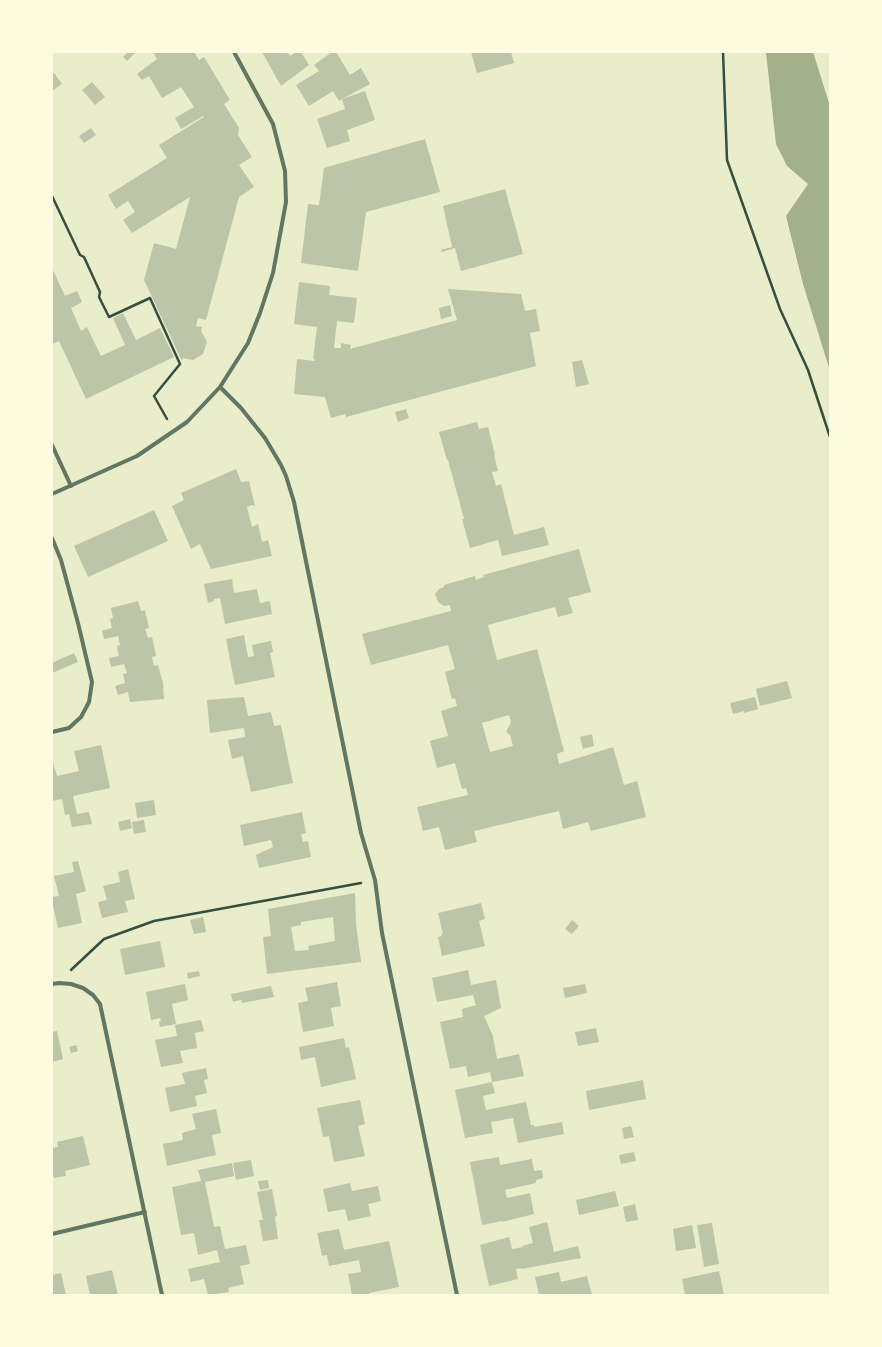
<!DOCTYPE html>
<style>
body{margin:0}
#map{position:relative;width:882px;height:1347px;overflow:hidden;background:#e9edc9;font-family:"Open Sans",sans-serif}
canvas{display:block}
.frame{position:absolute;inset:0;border:53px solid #fefae0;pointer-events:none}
</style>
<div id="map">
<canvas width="882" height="1347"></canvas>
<div class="frame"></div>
</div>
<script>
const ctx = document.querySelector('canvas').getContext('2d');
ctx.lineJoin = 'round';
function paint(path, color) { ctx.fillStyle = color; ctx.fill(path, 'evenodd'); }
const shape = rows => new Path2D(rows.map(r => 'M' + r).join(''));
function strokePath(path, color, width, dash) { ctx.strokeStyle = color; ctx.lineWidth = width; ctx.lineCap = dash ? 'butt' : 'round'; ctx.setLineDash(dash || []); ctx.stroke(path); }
paint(shape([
 [766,52,813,52,830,106,830,371,803,284,786,216,808,184,787,166,776,144]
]), '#a3b18a');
paint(shape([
 [128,52,136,52,127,61,123,57],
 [153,52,194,52,199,60,204,57,230,100,224,104,239,128,238,135,252,157,239,165,254,187,239,197,206,320,198,318,196,326,202,327,201,331,207,342,203,354,193,360,183,358,182,361,144,280,154,243,176,249,190,197,132,233,123,220,135,212,128,201,116,209,108,195,167,158,159,145,204,117,203,116,181,129,175,118,194,107,181,87,162,98,149,76,142,80,137,74,157,59],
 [262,52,287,52,290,56,296,52,301,52,309,65,281,86],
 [332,52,336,52,350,75,361,68,370,84,342,99,365,91,375,120,347,130,350,141,327,148,317,119,345,109,342,99,339,101,333,91,309,106,296,85,319,71,314,65],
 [471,52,511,52,514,63,477,73],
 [54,73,62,84,52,91,52,75],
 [92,82,105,97,95,105,82,90],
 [91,128,96,135,84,143,79,136],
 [425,139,440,192,366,212,358,271,301,263,308,204,319,205,324,168],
 [505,189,523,254,461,271,455,248,442,252,441,250,452,247,443,206],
 [52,268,65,296,77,291,82,302,71,308,81,331,87,327,101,356,125,345,113,318,123,313,136,340,160,328,174,357,86,399,59,341,52,344],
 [299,282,330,286,329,295,357,298,354,323,337,321,334,348,341,348,341,343,351,345,350,349,457,320,448,289,521,294,525,311,536,309,540,331,530,333,536,366,346,417,345,414,331,418,325,397,294,394,297,359,315,361,314,358,313,359,317,327,294,324],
 [450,305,452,316,441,319,439,308],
 [582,360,589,384,576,387,572,362],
 [406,409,409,418,398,422,395,412],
 [477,422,479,429,488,427,495,455,494,455,498,471,492,472,496,486,501,484,514,535,544,527,549,545,502,556,498,540,470,548,462,519,464,519,448,460,447,460,439,432],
 [236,469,241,482,249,481,255,506,253,505,247,507,252,527,258,524,262,542,268,540,272,556,211,569,200,544,191,549,172,506,184,500,181,493],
 [154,510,168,541,88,577,74,546],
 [579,549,591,592,568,598,573,613,558,617,555,607,488,625,497,660,537,649,564,751,557,754,559,764,613,747,624,785,637,781,646,817,591,831,588,822,563,829,559,811,474,831,477,842,445,850,439,827,423,831,417,807,468,795,466,788,462,789,455,763,437,768,430,741,448,736,441,711,457,706,455,698,452,699,445,672,455,669,448,645,371,665,362,634,451,611,450,605,444,606,438,602,435,594,439,589,444,587,444,585,475,576,476,580,484,577,483,575],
 [509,715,511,722,506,732,510,735,513,746,490,752,482,723],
 [232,579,234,593,257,589,260,603,270,601,272,614,225,624,220,598,214,599,214,601,208,603,204,584],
 [138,601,141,611,145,610,149,628,145,629,148,638,152,637,156,656,152,657,154,666,158,665,163,683,164,699,130,702,128,692,118,695,115,686,125,683,123,674,127,673,124,664,111,667,109,658,119,656,117,646,120,645,118,636,104,639,102,631,112,628,110,619,113,618,111,608],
 [244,635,248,657,254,656,252,645,271,641,273,652,270,653,275,677,235,685,226,639],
 [74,653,78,662,52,673,52,663],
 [787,681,792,698,760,706,756,689],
 [244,697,248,716,271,712,274,726,281,725,293,783,251,792,243,756,232,759,228,740,245,737,244,728,210,733,207,700],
 [755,697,758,709,744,713,744,711,733,714,730,703],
 [592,734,594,746,583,749,580,737],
 [101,745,110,788,73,796,77,814,89,812,92,824,72,827,69,814,65,815,62,799,52,801,52,759,57,776,79,771,74,751],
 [154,800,156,815,137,818,135,803],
 [302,812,306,833,301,834,303,842,308,841,311,857,259,868,256,855,273,847,271,840,244,846,240,825],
 [130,819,132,828,120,831,118,822],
 [144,820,146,832,134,834,132,822],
 [78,861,86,891,76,894,82,923,58,928,52,901,52,897,59,896,54,876,74,872,72,862],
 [128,869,135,899,125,901,128,912,102,918,98,902,107,900,103,886,120,882,118,872],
 [355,893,356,923,361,962,267,974,263,937,271,936,268,909],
 [333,917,335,941,308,946,309,950,295,951,291,927,301,925,301,922],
 [481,903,485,919,479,921,485,946,442,956,438,937,442,936,441,934,443,934,438,913],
 [203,917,206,932,194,934,190,920],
 [572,920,579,926,572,934,565,929],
 [160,941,165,967,125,975,120,949],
 [468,970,471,985,496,980,501,1008,484,1016,493,1036,497,1059,519,1054,524,1076,492,1082,495,1093,483,1096,486,1110,526,1102,531,1125,534,1125,534,1127,562,1122,564,1134,518,1143,513,1118,491,1122,493,1133,465,1138,455,1090,492,1082,490,1072,468,1077,466,1066,450,1069,440,1022,463,1017,462,1009,476,1005,473,995,437,1002,432,978],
 [199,971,200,976,188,979,187,973],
 [337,982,341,1006,331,1008,334,1026,303,1032,298,1003,308,1001,305,988],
 [185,984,188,1000,172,1004,176,1024,160,1027,159,1022,161,1021,160,1018,151,1020,146,992],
 [585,984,587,993,565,998,563,988],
 [271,986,274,997,242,1003,241,1000,233,1002,231,994],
 [201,1020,204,1031,195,1033,197,1048,180,1051,183,1063,161,1067,155,1040,177,1036,175,1025],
 [596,1028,599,1042,578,1046,575,1032],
 [57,1031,63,1059,52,1062,52,1032],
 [344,1038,346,1048,349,1047,356,1079,321,1087,315,1057,301,1060,299,1047],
 [76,1045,78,1051,71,1053,69,1047],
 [206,1068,208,1079,204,1080,207,1093,195,1096,197,1106,170,1112,165,1088,185,1084,182,1073],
 [643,1080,646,1099,589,1110,586,1091],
 [360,1100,365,1124,358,1126,365,1156,334,1162,329,1136,323,1137,317,1108],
 [216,1109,221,1133,212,1135,216,1155,167,1166,163,1144,183,1140,182,1133,196,1129,192,1114],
 [631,1126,634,1137,624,1139,622,1128],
 [83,1136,90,1165,65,1171,66,1176,54,1178,52,1171,52,1148,58,1147,57,1142],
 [634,1152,636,1161,621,1164,619,1155],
 [499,1157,500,1165,532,1159,534,1171,542,1170,543,1178,536,1180,536,1183,505,1190,507,1198,530,1193,534,1214,502,1222,502,1221,482,1225,470,1162],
 [251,1160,254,1176,236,1180,233,1163],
 [232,1163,234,1176,205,1182,214,1227,220,1226,225,1249,246,1245,250,1264,240,1266,244,1284,228,1288,229,1292,208,1295,204,1279,191,1282,188,1269,220,1262,217,1250,198,1255,194,1233,181,1235,172,1187,201,1181,198,1170],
 [268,1180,269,1188,260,1190,258,1181],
 [350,1183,352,1191,378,1186,381,1201,368,1204,371,1216,348,1221,345,1209,328,1212,323,1189],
 [272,1189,277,1216,275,1217,278,1239,263,1241,259,1220,263,1220,257,1192],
 [615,1191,619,1206,579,1215,576,1200],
 [635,1204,638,1220,626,1222,623,1207],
 [547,1222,554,1252,578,1246,581,1258,521,1269,521,1268,516,1269,518,1279,489,1286,480,1245,509,1237,512,1249,523,1247,522,1246,533,1243,529,1227],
 [712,1223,719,1264,704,1267,697,1225],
 [692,1225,696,1248,676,1251,673,1229],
 [339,1229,344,1250,389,1241,399,1287,369,1293,370,1295,352,1295,348,1274,361,1272,359,1260,329,1266,327,1255,322,1256,317,1233],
 [112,1270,118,1295,90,1295,86,1276],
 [719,1271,724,1295,685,1295,682,1279],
 [559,1272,561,1282,587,1276,592,1295,539,1295,535,1277],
 [61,1273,66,1295,52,1295,52,1275]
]), '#bcc5a7');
strokePath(shape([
 [723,52,727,160,780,309,808,370,830,437],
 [52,196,80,255,84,257,100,292,99,297,109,317,150,298,180,364,154,396,167,419],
 [71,970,104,939,154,921,361,883]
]), '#344e41', 2.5);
strokePath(shape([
 [220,387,241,408,265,438,281,465,286,476,294,502,361,833,375,880,382,933,457,1295],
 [52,445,71,486],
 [52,494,137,456,187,422,220,387,248,343,260,313,273,273,286,202,285,171,273,124,234,52],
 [52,538,61,560,78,623,92,682,89,702,81,717,69,728,52,732],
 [52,984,59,983,71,984,83,988,93,995,100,1004,162,1295],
 [52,1234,145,1212]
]), '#617663', 4);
</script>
